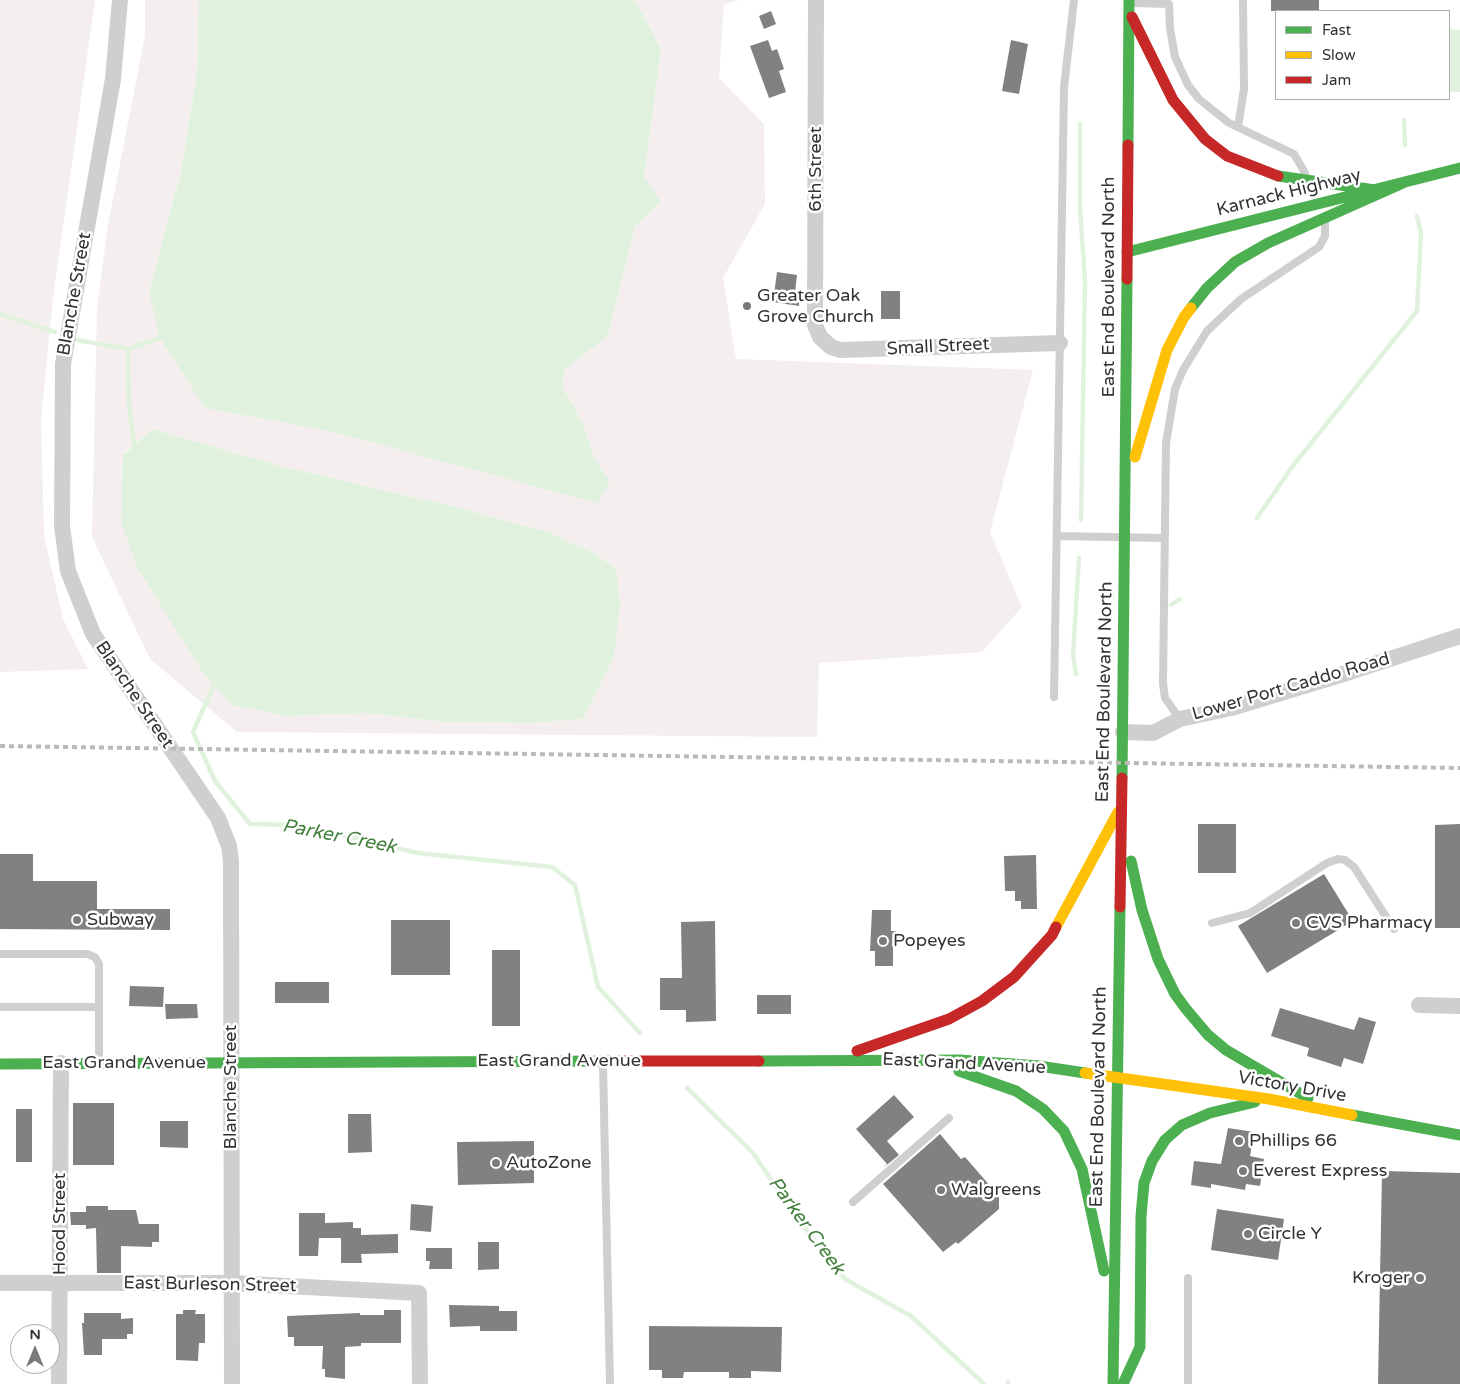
<!DOCTYPE html>
<style>
body{margin:0}
#map{position:relative;width:1460px;height:1384px;overflow:hidden;background:#fff;font-family:"Varela Round",sans-serif}
canvas{display:block}
.legend{position:absolute;left:1275px;top:10px;width:175px;height:90px;box-sizing:border-box;background:#fff;border:1px solid #adadad;margin:0;padding:6px 9px;list-style:none;font-size:15px;color:#333}
.legend li{display:flex;align-items:center;gap:10px;height:25px}
.legend b{width:25px;border:1px solid #adadad}
.north{position:absolute;left:10px;top:1324px;width:50px;height:50px;box-sizing:border-box;background:#fff;border:1px solid #adadad;border-radius:50%;rotate:0deg;font-size:14px;font-weight:700;line-height:20px;text-align:center;color:#333}
.north::after{content:'';display:block;margin:auto;width:18px;height:22px;background:#7a7a7a;clip-path:polygon(50% 0,100% 100%,50% 72%,0 100%)}
</style>
<div id="map">
<canvas width="1460" height="1384"></canvas>
<ul class="legend">
<li><b style="height:6px;background:#4caf50"></b>Fast</li>
<li><b style="height:6px;background:#ffc107"></b>Slow</li>
<li><b style="height:6px;background:#c62828"></b>Jam</li>
</ul>
<div class="north">N</div>
</div>
<script>
const ctx = document.querySelector('canvas').getContext('2d');
ctx.lineJoin = 'round';
function paint(path, color) { ctx.fillStyle = color; ctx.fill(path, 'evenodd'); }
const shape = rows => new Path2D(rows.map(r => 'M' + r).join(''));
function strokePath(path, color, width, dash) { ctx.strokeStyle = color; ctx.lineWidth = width; ctx.lineCap = dash ? 'butt' : 'round'; ctx.setLineDash(dash || []); ctx.stroke(path); }
function label(font, color, halo, rows, align = 'center') {
  ctx.font = font + ' "Varela Round",sans-serif'; ctx.lineWidth = 5; ctx.setLineDash([]); ctx.textBaseline = 'middle'; ctx.strokeStyle = halo; ctx.fillStyle = color; for (const [text, x, y, turn = 0] of rows) {
    ctx.save(); ctx.translate(x, y); ctx.rotate((+turn || 0) * Math.PI / 180); ctx.textAlign = isNaN(turn) ? turn : align; if (halo) ctx.strokeText(text, 0, 0); ctx.fillText(text, 0, 0); ctx.restore();
  }
}
paint(shape([
 [0,0,95,0,53,298,41,420,44,535,63,619,88,669,0,672],
 [145,0,199,0,197,72,181,172,149,292,205,408,610,481,595,460,583,423,562,386,566,368,608,336,635,227,661,202,644,177,661,49,635,0,739,0,724,4,719,78,764,124,765,204,723,278,736,359,1033,370,990,532,1022,607,982,652,819,663,817,737,237,732,150,659,92,537,97,308,108,225,145,36],
 [152,429,280,466,451,506,548,532,592,552,616,568,620,604,583,719,530,723,444,722,367,713,287,716,121,521,123,454]
]), '#f4eeee');
paint(shape([
 [199,0,635,0,661,49,644,177,661,202,635,227,608,336,566,368,562,386,583,423,595,460,610,481,597,503,330,431,205,408,160,338,149,292,181,172,197,72],
 [1449,29,1460,30,1460,92,1449,92],
 [152,429,280,466,451,506,548,532,592,552,616,568,620,604,614,657,583,719,530,723,444,722,367,713,287,716,232,705,201,670,137,567,121,521,123,455]
]), '#e0f2de');
strokePath(shape([
 [1404,120,1405,145],
 [1080,124,1080,207,1085,281,1081,520],
 [0,314,55,332],
 [77,340,128,349,129,404,134,445,137,449],
 [128,349,160,338],
 [1257,518,1292,467,1417,311,1421,233,1417,216],
 [1171,605,1180,599],
 [1076,674,1073,654,1079,558],
 [216,680,193,732,215,781,250,824,299,825,418,853,552,867,575,885,598,987,640,1033],
 [687,1088,753,1153,797,1218,845,1279,911,1316,984,1384],
 [1008,1384,1008,1382]
]), '#e0f2de', 4.5);
paint(shape([
 [1271,0,1319,0,1319,11,1271,11],
 [771,11,776,24,764,29,759,16],
 [768,40,772,51,777,49,784,69,779,71,786,92,769,98,750,46],
 [1011,40,1028,44,1019,94,1002,91],
 [777,272,797,275,795,292,800,293,799,306,773,302],
 [881,291,900,291,900,319,881,319],
 [1198,824,1236,824,1236,873,1198,873],
 [1460,824,1460,928,1435,928,1435,825],
 [0,854,33,854,33,881,97,881,97,909,170,909,170,930,0,929],
 [1036,855,1037,909,1021,909,1021,901,1015,901,1015,891,1005,891,1004,856],
 [1324,874,1353,921,1267,973,1238,926],
 [872,910,891,910,891,931,896,931,896,946,893,946,893,966,875,966,875,951,870,951],
 [391,920,450,920,450,975,391,975],
 [715,921,716,1021,686,1022,686,1010,660,1010,660,978,682,978,681,922],
 [492,950,520,950,520,1026,492,1026],
 [275,982,329,982,329,1003,275,1003],
 [130,986,164,987,163,1007,129,1006],
 [757,995,791,995,791,1014,757,1014],
 [165,1004,197,1004,198,1018,166,1019],
 [1280,1008,1354,1030,1359,1017,1376,1022,1363,1064,1344,1058,1341,1067,1307,1056,1309,1048,1271,1036],
 [894,1095,914,1117,887,1141,899,1155,883,1168,887,1164,856,1129],
 [73,1103,114,1103,114,1165,73,1165],
 [16,1109,32,1109,32,1162,16,1162],
 [348,1114,371,1114,372,1152,348,1153],
 [160,1121,188,1121,188,1148,160,1147],
 [1228,1128,1254,1132,1250,1156,1264,1159,1260,1186,1246,1184,1245,1190,1211,1184,1211,1188,1191,1185,1194,1161,1221,1164],
 [940,1134,961,1159,965,1157,999,1196,999,1209,958,1244,956,1242,943,1252,883,1184],
 [534,1141,534,1183,458,1185,457,1142],
 [1382,1171,1460,1173,1460,1384,1378,1384],
 [411,1204,433,1206,431,1232,410,1230],
 [86,1206,108,1206,108,1210,136,1210,139,1224,159,1224,159,1242,152,1242,152,1247,121,1246,121,1273,97,1273,96,1228,86,1229,86,1225,71,1225,70,1212,86,1212],
 [1217,1209,1284,1219,1278,1260,1211,1250],
 [299,1213,325,1213,325,1223,353,1222,353,1228,361,1228,361,1235,398,1234,398,1253,361,1254,362,1263,341,1263,341,1238,319,1238,318,1256,299,1256],
 [478,1242,499,1242,499,1269,478,1270],
 [426,1248,452,1248,452,1269,429,1269,430,1261,426,1261],
 [449,1305,499,1306,499,1311,517,1311,517,1331,480,1331,480,1326,450,1327],
 [183,1310,196,1310,195,1314,205,1314,205,1343,199,1343,198,1361,176,1360,176,1314,183,1314],
 [384,1310,401,1310,401,1343,361,1343,361,1346,345,1347,345,1379,325,1377,325,1369,322,1369,323,1346,294,1346,294,1337,288,1337,287,1316,360,1313,360,1315,384,1315],
 [84,1313,121,1313,121,1319,133,1318,133,1334,127,1334,127,1339,102,1339,102,1355,84,1355,82,1323,84,1323],
 [649,1326,782,1327,781,1372,751,1371,751,1378,729,1378,729,1372,684,1372,683,1378,662,1378,662,1370,649,1370]
]), '#818181');
strokePath(shape([
 [1134,3,1169,4,1170,28,1175,57,1188,85,1199,99,1229,123,1294,154,1305,173],
 [1238,127,1244,89,1243,0],
 [1057,536,1164,538],
 [1054,697,1064,87,1074,0],
 [1180,719,1165,698,1163,684,1166,443,1175,389,1183,370,1207,331,1241,299,1319,247,1325,236,1325,223],
 [1212,923,1250,913,1327,863,1338,859,1345,860,1354,867,1394,929],
 [0,954,87,954,95,957,99,964,99,1059],
 [0,1007,99,1007],
 [603,1065,610,1384],
 [853,1202,949,1118],
 [1188,1384,1188,1278]
]), '#cfcfcf', 8);
strokePath(shape([
 [120,0,113,79,63,364,62,526,68,571,93,634,218,818,229,846,231,861,232,1384],
 [816,0,815,325,820,337,831,347,840,350,1060,343],
 [1123,732,1153,733,1180,719,1231,708,1350,672,1460,636],
 [1419,1005,1460,1006],
 [0,1283,231,1283,419,1293,420,1384],
 [59,1384,61,1063]
]), '#cfcfcf', 16);
strokePath(shape([
 [1128,145,1129,0],
 [1278,176,1375,190],
 [1127,252,1460,168],
 [1191,308,1207,288,1235,262,1268,243,1403,183],
 [1122,778,1127,279],
 [1131,861,1142,910,1158,959,1175,994,1186,1009,1208,1035,1226,1050,1308,1098],
 [759,1061,960,1060,1039,1066,1085,1073],
 [0,1064,610,1061],
 [959,1071,1016,1091,1043,1109,1064,1131,1082,1169,1104,1271],
 [1352,1115,1460,1135],
 [1113,1384,1120,907],
 [1123,1384,1140,1347,1141,1216,1144,1183,1152,1161,1165,1140,1182,1125,1210,1113,1255,1102]
]), '#4caf50', 11);
strokePath(shape([
 [1135,457,1167,350,1184,317,1191,308],
 [1056,927,1118,812],
 [1085,1073,1269,1099,1352,1115]
]), '#ffc107', 11);
strokePath(shape([
 [1132,17,1173,100,1205,139,1227,156,1278,176],
 [1127,279,1128,145],
 [1120,907,1122,778],
 [857,1051,949,1019,982,1001,1014,977,1052,935,1056,927],
 [610,1061,759,1061]
]), '#c62828', 11);
strokePath(shape([
 [0,746,1460,768]
]), '#bababa', 4, [5, 4]);
for (const [x, y, r, color] of [
 [747,306,5,"#7a7a7a"],
 [77,920,5,"#7a7a7a"],
 [1296,923,5,"#7a7a7a"],
 [883,941,5,"#7a7a7a"],
 [1239,1141,5,"#7a7a7a"],
 [496,1163,5,"#7a7a7a"],
 [1243,1171,5,"#7a7a7a"],
 [941,1190,5,"#7a7a7a"],
 [1248,1234,5,"#7a7a7a"],
 [1420,1278,5,"#7a7a7a"]
]) { const dot = new Path2D(); dot.arc(x, y, r, 0, 2 * Math.PI); ctx.fillStyle = color; ctx.fill(dot); strokePath(dot, '#fff', 2); }
label('18px', '#333', '#fff', [
 ["6th Street",816,169,-90],
 ["Karnack Highway",1289,193,-14],
 ["East End Boulevard North",1109,287,-90],
 ["Blanche Street",75,294,-80],
 ["Small Street",938,347,-3],
 ["Lower Port Caddo Road",1291,687,-16],
 ["East End Boulevard North",1105,692,-89],
 ["Blanche Street",134,695,56],
 ["East Grand Avenue",559,1061],
 ["East Grand Avenue",124,1063],
 ["East Grand Avenue",964,1064,3],
 ["Blanche Street",231,1087,-90],
 ["Victory Drive",1292,1087,10],
 ["East End Boulevard North",1099,1097,-89],
 ["Hood Street",60,1224,-90],
 ["East Burleson Street",210,1285,1]
]);
label('18px', '#333', '#fff', [
 ["Greater Oak",757,296],
 ["Grove Church",757,317],
 ["Subway",87,920],
 ["CVS Pharmacy",1306,923],
 ["Popeyes",893,941],
 ["Phillips 66",1249,1141],
 ["AutoZone",506,1163],
 ["Everest Express",1253,1171],
 ["Walgreens",951,1190],
 ["Circle Y",1258,1234],
 ["Kroger",1410,1278,"right"]
], 'left');
label('italic 19px', '#42803c', '#fff', [
 ["Parker Creek",339,837,11],
 ["Parker Creek",806,1226,54]
]);
</script>
